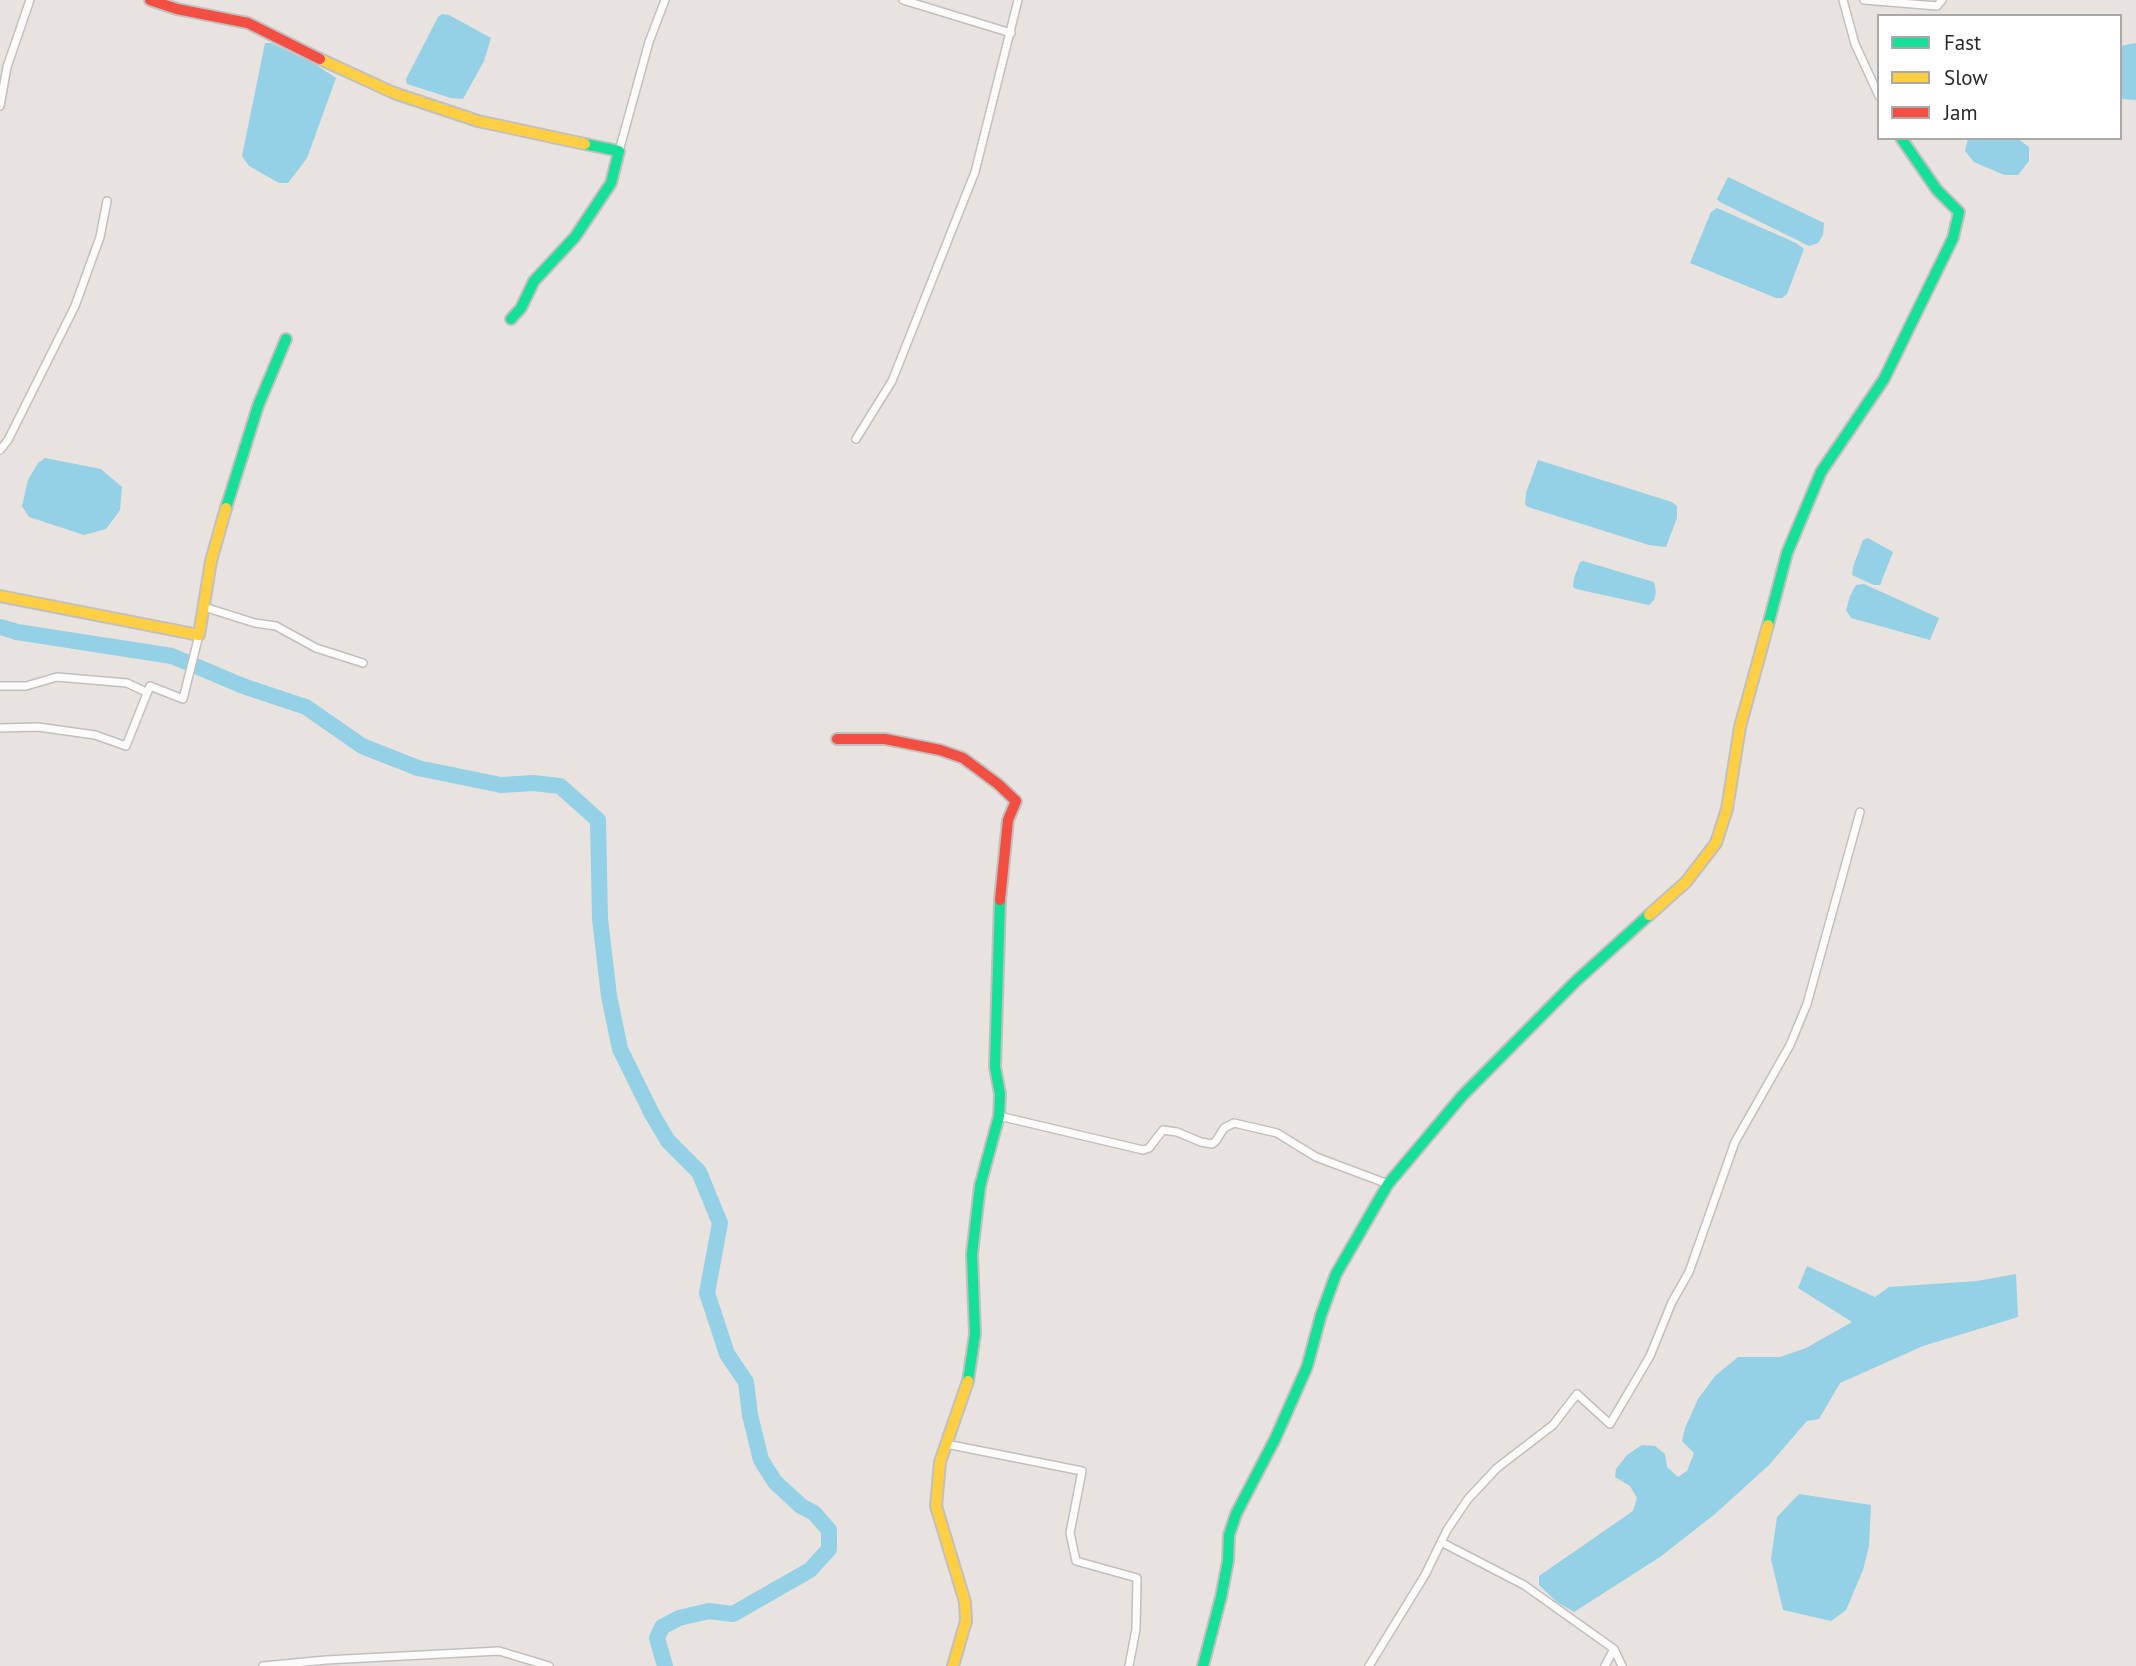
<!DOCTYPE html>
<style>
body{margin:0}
#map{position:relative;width:2136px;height:1666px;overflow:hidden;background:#e8e3de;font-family:"PT Sans",sans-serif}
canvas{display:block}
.legend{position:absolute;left:1877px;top:14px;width:245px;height:126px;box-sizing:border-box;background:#fff;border:2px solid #a9a9a9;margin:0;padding:9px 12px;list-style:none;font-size:21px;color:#292929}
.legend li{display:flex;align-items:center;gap:14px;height:35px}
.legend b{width:35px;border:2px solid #a9a9a9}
</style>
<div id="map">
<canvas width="2136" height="1666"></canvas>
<ul class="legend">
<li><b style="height:9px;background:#16e098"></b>Fast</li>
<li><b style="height:9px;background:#ffcf43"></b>Slow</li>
<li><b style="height:9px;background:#f24e42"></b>Jam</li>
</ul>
</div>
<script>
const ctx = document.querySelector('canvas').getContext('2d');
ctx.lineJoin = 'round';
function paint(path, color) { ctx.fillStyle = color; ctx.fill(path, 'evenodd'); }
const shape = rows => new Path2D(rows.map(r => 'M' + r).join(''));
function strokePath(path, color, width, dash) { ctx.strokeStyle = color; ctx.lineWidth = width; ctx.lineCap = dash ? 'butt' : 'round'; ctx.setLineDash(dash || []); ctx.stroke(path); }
paint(shape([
 [442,14,449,15,491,38,484,61,463,99,451,98,407,84,406,79,438,17],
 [265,43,271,43,313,63,336,78,307,158,288,183,279,183,249,166,242,156],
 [2136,43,2136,100,2120,99,2120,46],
 [1968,138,2017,138,2029,147,2029,161,2018,175,2005,175,1997,172,1974,162,1965,151],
 [1728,177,1824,223,1823,235,1818,243,1809,246,1720,202,1717,199],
 [1717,208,1796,243,1804,249,1787,294,1782,298,1776,298,1690,263,1711,212],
 [45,458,101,469,122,487,120,510,106,529,84,535,29,517,22,506,28,480,38,463],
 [1538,460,1672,502,1677,506,1677,518,1666,547,1649,545,1528,507,1525,504,1526,493],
 [1868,538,1893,552,1880,585,1874,585,1852,575,1853,567,1863,540],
 [1583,561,1654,582,1656,592,1654,600,1649,605,1576,589,1573,587,1574,578,1580,562],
 [1864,584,1939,618,1930,640,1851,618,1846,610,1850,596,1856,585],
 [1807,1266,1875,1297,1889,1287,1977,1281,2016,1274,2018,1317,1923,1346,1840,1383,1819,1419,1807,1421,1769,1465,1715,1514,1660,1557,1574,1612,1557,1602,1539,1585,1539,1576,1633,1511,1637,1498,1630,1486,1615,1477,1616,1469,1627,1455,1642,1445,1655,1446,1665,1454,1667,1467,1678,1477,1687,1471,1694,1453,1682,1441,1685,1428,1698,1399,1715,1376,1738,1357,1780,1357,1806,1348,1852,1322,1798,1288],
 [1799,1494,1871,1505,1869,1546,1863,1570,1846,1610,1831,1621,1783,1610,1771,1559,1777,1517]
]), '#94d0e6');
strokePath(shape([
 [0,627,17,632,172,656,243,686,306,707,362,746,418,768,501,785,533,783,560,786,598,820,600,919,609,996,620,1049,652,1114,668,1141,699,1172,720,1223,707,1293,727,1354,746,1382,750,1415,761,1460,775,1482,801,1506,814,1513,829,1530,829,1549,810,1570,733,1614,709,1611,679,1618,662,1627,657,1638,665,1666]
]), '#94d0e6', 16);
const street = shape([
 [903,0,1011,33],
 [1843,0,1855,44,1879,96],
 [1864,0,1937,6,1942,0],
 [0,106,7,67,30,0],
 [619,151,649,42,665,0],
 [856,439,892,381,975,172,1018,0],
 [0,450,8,440,75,306,100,237,107,201],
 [204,607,255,623,276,626,316,648,363,663],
 [0,686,26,686,57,677,127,683,146,692],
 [0,728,38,727,95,735,126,746,150,686,183,699,199,635],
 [999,1116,1143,1150,1149,1148,1163,1130,1177,1132,1201,1142,1212,1144,1216,1141,1224,1128,1234,1123,1277,1133,1316,1157,1388,1184],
 [946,1444,1082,1471,1070,1533,1076,1561,1137,1578,1136,1629,1129,1666],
 [1441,1542,1524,1585,1614,1649,1622,1666],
 [263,1666,326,1660,499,1651,549,1666],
 [1369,1666,1425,1575,1447,1530,1468,1499,1497,1468,1553,1425,1577,1394,1610,1424,1650,1356,1672,1302,1689,1272,1735,1142,1790,1045,1807,1004,1860,812],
 [1605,1666,1614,1649]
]);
const fast = shape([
 [511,319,521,308,534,281,575,237,611,183,619,151,585,144],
 [226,508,258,406,286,339],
 [1768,625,1787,553,1821,472,1884,379,1953,238,1959,212,1937,190,1901,138],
 [968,1381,975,1334,972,1254,980,1186,999,1116,1000,1094,995,1067,1000,900],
 [1203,1666,1221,1597,1228,1561,1229,1535,1236,1514,1275,1439,1307,1367,1321,1315,1336,1274,1388,1184,1462,1096,1576,981,1649,915]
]);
const slow = shape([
 [320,59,394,93,478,121,585,144],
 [0,596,199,635,211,561,226,508],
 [1649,915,1686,882,1716,843,1727,809,1740,727,1768,625],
 [953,1666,966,1621,965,1602,936,1506,940,1462,968,1381]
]);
const jam = shape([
 [150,0,177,9,248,23,320,59],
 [837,739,885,739,940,750,963,758,998,784,1016,801,1008,820,1000,900]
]);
strokePath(street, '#c1bfbf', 10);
strokePath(fast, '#c1bfbf', 14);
strokePath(slow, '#c1bfbf', 14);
strokePath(jam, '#c1bfbf', 14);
strokePath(street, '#fcfbfa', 7);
strokePath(fast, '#16e098', 10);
strokePath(slow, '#ffcf43', 10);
strokePath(jam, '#f24e42', 10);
</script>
